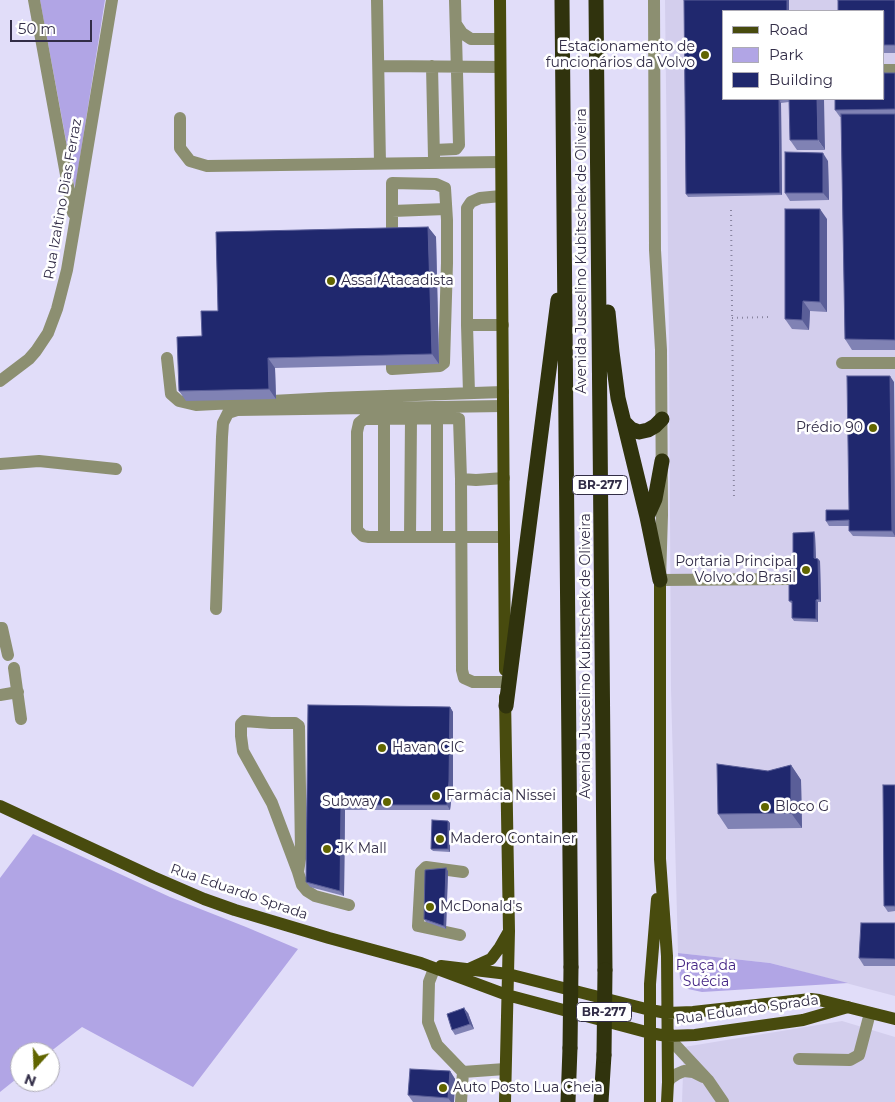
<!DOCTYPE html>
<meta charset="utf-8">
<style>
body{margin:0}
#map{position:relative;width:895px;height:1102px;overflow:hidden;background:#e1ddf9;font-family:Montserrat,sans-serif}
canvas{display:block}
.legend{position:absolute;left:722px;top:10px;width:162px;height:90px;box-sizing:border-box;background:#fff;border:1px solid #adabb5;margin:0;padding:6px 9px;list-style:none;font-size:15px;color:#322d47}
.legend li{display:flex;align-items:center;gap:10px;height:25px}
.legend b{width:25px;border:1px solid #adabb5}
.north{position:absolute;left:10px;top:1042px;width:50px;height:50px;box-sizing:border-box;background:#fff;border:1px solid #adabb5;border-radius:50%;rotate:200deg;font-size:14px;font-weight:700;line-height:20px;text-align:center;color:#322d47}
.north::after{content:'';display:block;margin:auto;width:18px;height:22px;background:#616500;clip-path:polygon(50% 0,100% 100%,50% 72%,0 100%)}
.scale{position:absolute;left:10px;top:20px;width:82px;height:22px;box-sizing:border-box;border:2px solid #322d47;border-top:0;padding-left:6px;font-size:15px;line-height:18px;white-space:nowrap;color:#322d47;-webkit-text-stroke:4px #fff;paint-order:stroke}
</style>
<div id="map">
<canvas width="895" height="1102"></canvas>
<ul class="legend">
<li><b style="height:6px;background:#484b0e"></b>Road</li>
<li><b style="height:14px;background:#b1a5e5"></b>Park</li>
<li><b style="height:14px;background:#20286e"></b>Building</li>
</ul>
<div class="north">N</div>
<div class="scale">50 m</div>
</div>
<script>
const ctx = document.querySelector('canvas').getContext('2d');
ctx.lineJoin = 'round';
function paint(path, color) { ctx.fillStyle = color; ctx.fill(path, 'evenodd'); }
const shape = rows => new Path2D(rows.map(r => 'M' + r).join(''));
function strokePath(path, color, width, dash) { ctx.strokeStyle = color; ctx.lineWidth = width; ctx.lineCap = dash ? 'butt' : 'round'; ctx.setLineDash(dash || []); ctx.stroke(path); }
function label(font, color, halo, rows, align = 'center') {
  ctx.font = font + ' Montserrat,sans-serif'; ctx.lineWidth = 5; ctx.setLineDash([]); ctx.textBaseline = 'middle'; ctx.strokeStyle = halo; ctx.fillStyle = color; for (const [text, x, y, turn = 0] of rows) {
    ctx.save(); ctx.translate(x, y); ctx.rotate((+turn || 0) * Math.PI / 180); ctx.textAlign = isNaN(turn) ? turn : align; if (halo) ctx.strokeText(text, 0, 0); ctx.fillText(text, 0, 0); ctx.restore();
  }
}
paint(shape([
 [665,0,895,0,895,996,770,963,678,953,671,689,669,340],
 [724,11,884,11,884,99,724,99],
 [842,1021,895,1037,895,1102,682,1102,684,1047]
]), '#d3ceed');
paint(shape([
 [40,0,105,0,75,189],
 [33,834,170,897,246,927,298,949,193,1087,82,1027,50,1052,20,1052,20,1076,0,1092,0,878],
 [678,953,770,963,848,983,702,992,688,989,680,979]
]), '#b1a5e5');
strokePath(shape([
 [731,210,734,500],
 [732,318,769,317]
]), '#8985a0', 2, [1, 4]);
strokePath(shape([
 [34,0,73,213],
 [377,0,380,163],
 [654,0,655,250,661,350,662,515,660,580,791,579],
 [456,24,462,33,471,39,500,39],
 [379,66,500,67],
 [432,66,434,158],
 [884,70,895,70],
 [180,118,180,148,190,161,207,166,501,162],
 [434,150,456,149,459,145,455,0],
 [392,211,446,209],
 [392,238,392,183,436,184,445,188,447,220,447,263,444,363,440,366,392,369,392,365],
 [467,325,503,325],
 [167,358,171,394,179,401,196,405,329,398,503,392],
 [842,363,895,363],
 [0,381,29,359,36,351,48,333,57,309,67,270,75,223,112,0],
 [469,393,467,325,467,208,471,202,480,198,501,196],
 [0,464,39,461,116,469],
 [504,478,476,480,461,479,462,670,464,678,473,682,505,682],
 [461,479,459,419,456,418,364,419,359,423,357,432,357,530,363,536,369,537,504,537],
 [384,537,384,418],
 [410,537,411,418],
 [437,537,437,418],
 [216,609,222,437,223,423,228,413,237,410,503,406],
 [0,628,2,628,8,655],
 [14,668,21,719],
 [0,695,18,692],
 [244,721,271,723,295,723,299,726,301,852,298,872,272,803,243,751,241,736,241,724,244,721],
 [298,872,302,885,307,891,315,896,349,905],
 [460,935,418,926,421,872,426,867,463,872],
 [434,969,429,982,428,1022,437,1045,463,1072,505,1069],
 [667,1036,708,1080,723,1102],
 [799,1059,850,1060,859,1055,870,1013],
 [668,1082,671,1078,677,1074,684,1071,693,1072,703,1077],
 [461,1102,463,1072]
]), '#8c8f71', 12);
strokePath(shape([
 [500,0,505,670],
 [660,580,660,859,667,956,668,1082,667,1102],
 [0,806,153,877,204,899,235,910,329,938,421,963,507,995,650,1033,667,1036,695,1035,803,1020,848,1007],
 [441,966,508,974,650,1010,667,1013,693,1012,811,999,819,1000,895,1019],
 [469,969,491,959,500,947,508,933],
 [505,1102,509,931,505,697],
 [650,1102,650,984,657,899]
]), '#484b0e', 12);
strokePath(shape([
 [562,0,571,967],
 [596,0,605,970],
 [608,312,612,352,618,398,647,517,660,580],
 [624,422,631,429,639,432,648,430,655,426,662,419],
 [647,517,655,499,662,461],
 [506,706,558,300],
 [568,1102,570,1048],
 [601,1102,604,1055]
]), '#30330d', 15);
strokePath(shape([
 [570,1048,571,967],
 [604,1055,605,970]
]), '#30330d', 15);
paint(shape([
 [684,0,789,0,789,102,781,103,782,195,688,197,686,194],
 [895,0,895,53,884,53,884,11],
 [895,73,895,350,852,350,845,339,841,117,840,117,835,110],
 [789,99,825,150,797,150,790,140],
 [828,161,829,200,790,201,785,193],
 [827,219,827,312,810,311,809,330,792,329,785,319],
 [428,227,436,237,439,364,275,368,276,399,186,401,179,391,202,336,218,311],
 [894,382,895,537,853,536,849,531,849,526,829,526,826,521,849,510],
 [815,535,816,559,820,561,821,602,818,602,818,622,794,621,792,618,792,603,791,603,789,601,793,559],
 [308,705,450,707,453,712,453,786,450,810,345,810,344,896,310,887,306,882],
 [791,765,801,780,802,828,728,829,718,814,768,771],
 [895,785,895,911,888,912,884,906],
 [448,821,450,823,450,852,433,851,431,849],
 [448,871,446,929,426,922,424,919],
 [895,923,895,966,864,966,859,958],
 [468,1013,474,1029,455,1035,452,1030],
 [450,1071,455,1079,454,1102,413,1102,408,1095]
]), '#8082b4');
paint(shape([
 [787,0,789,0,789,11,787,11],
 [817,99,824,99,825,150,818,140],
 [779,100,781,103,782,195,780,193],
 [823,153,828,161,829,200,823,193],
 [820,209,827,219,827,312,820,302],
 [428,227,436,237,439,364,432,354],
 [803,301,810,311,809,330,802,320],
 [268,358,275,368,276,399,269,389],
 [890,376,894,382,895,536,892,531],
 [814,532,815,535,816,561,814,558],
 [818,559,820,561,821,602,819,599],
 [816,600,818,602,818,622,816,619],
 [450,707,453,712,453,786,450,810,447,805],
 [791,765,801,780,802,828,791,813],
 [341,805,345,810,344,896,340,891],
 [448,821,450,823,450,852,448,849],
 [446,868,448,871,446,929,444,926],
 [464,1008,468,1013,474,1029,470,1024],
 [450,1071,455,1079,454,1102,451,1102,448,1098]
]), '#5a5e98');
const building = shape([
 [684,0,787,0,787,11,724,11,724,99,787,99,779,100,780,193,686,194,684,0],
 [838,0,895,0,895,45,884,45,884,11,838,11,838,0],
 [884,73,895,73,895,109,835,110,835,99,884,99,884,73],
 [789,99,817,99,818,140,790,140,789,99],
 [841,114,895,114,895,340,845,339,841,114],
 [785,152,823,153,823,193,785,193,785,152],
 [785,209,820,209,820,302,803,301,802,320,785,319,785,209],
 [428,227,432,354,268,358,269,389,179,391,177,337,202,336,201,311,218,311,216,232,428,227],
 [847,376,890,376,892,531,849,531,849,520,826,521,826,510,849,510,847,376],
 [814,532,814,558,818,559,819,599,816,600,816,619,792,618,792,601,789,601,789,559,793,559,793,533,814,532],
 [308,705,450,707,449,781,447,805,341,805,340,891,306,882,308,705],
 [717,764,768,771,791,765,791,813,718,814,717,764],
 [883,785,895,785,895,906,884,906,883,785],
 [432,820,448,821,448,849,431,849,432,820],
 [446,868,444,926,424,919,425,870,446,868],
 [861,923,895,923,895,959,859,958,861,923],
 [464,1008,470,1024,452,1030,447,1014,464,1008],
 [410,1069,450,1071,448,1098,408,1095,410,1069]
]);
paint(building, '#20286e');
strokePath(building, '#5a5e98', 1);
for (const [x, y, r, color] of [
 [705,55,5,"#616500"],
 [331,281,5,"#616500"],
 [873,428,5,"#616500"],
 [806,570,5,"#616500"],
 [382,748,5,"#616500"],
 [436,796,5,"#616500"],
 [387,802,5,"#616500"],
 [765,807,5,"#616500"],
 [440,839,5,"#616500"],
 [327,849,5,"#616500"],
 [430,907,5,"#616500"],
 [443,1088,5,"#616500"]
]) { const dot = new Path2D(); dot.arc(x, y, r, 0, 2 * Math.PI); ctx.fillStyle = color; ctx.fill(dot); strokePath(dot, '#fff', 2); }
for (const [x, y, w] of [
 [600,485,55],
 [604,1012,55]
]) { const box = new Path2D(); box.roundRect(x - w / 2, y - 9.5, w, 19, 4); ctx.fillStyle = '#fff'; ctx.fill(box); strokePath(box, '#322d47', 1); }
label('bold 12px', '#322d47', null, [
 ["BR-277",600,485],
 ["BR-277",604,1012]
]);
label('14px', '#322d47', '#fff', [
 ["Estacionamento de",695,47,"right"],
 ["funcionários da Volvo",695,63,"right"],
 ["Assaí Atacadista",341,281],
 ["Prédio 90",863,428,"right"],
 ["Portaria Principal",796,562,"right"],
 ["Volvo do Brasil",796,578,"right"],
 ["Havan CIC",392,748],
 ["Farmácia Nissei",446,796],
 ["Subway",377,802,"right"],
 ["Bloco G",775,807],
 ["Madero Container",450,839],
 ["JK Mall",337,849],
 ["McDonald's",440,907],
 ["Auto Posto Lua Cheia",453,1088]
], 'left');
label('14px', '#322d47', '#fff', [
 ["Rua Izaltino Dias Ferraz",63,199,-80],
 ["Avenida Juscelino Kubitschek de Oliveira",582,251,-90],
 ["Avenida Juscelino Kubitschek de Oliveira",586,656,-90],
 ["Rua Eduardo Sprada",239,892,19],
 ["Rua Eduardo Sprada",747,1010,-8]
]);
label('14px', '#442584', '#fff', [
 ["Praça da",706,966],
 ["Suécia",706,982]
]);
</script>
